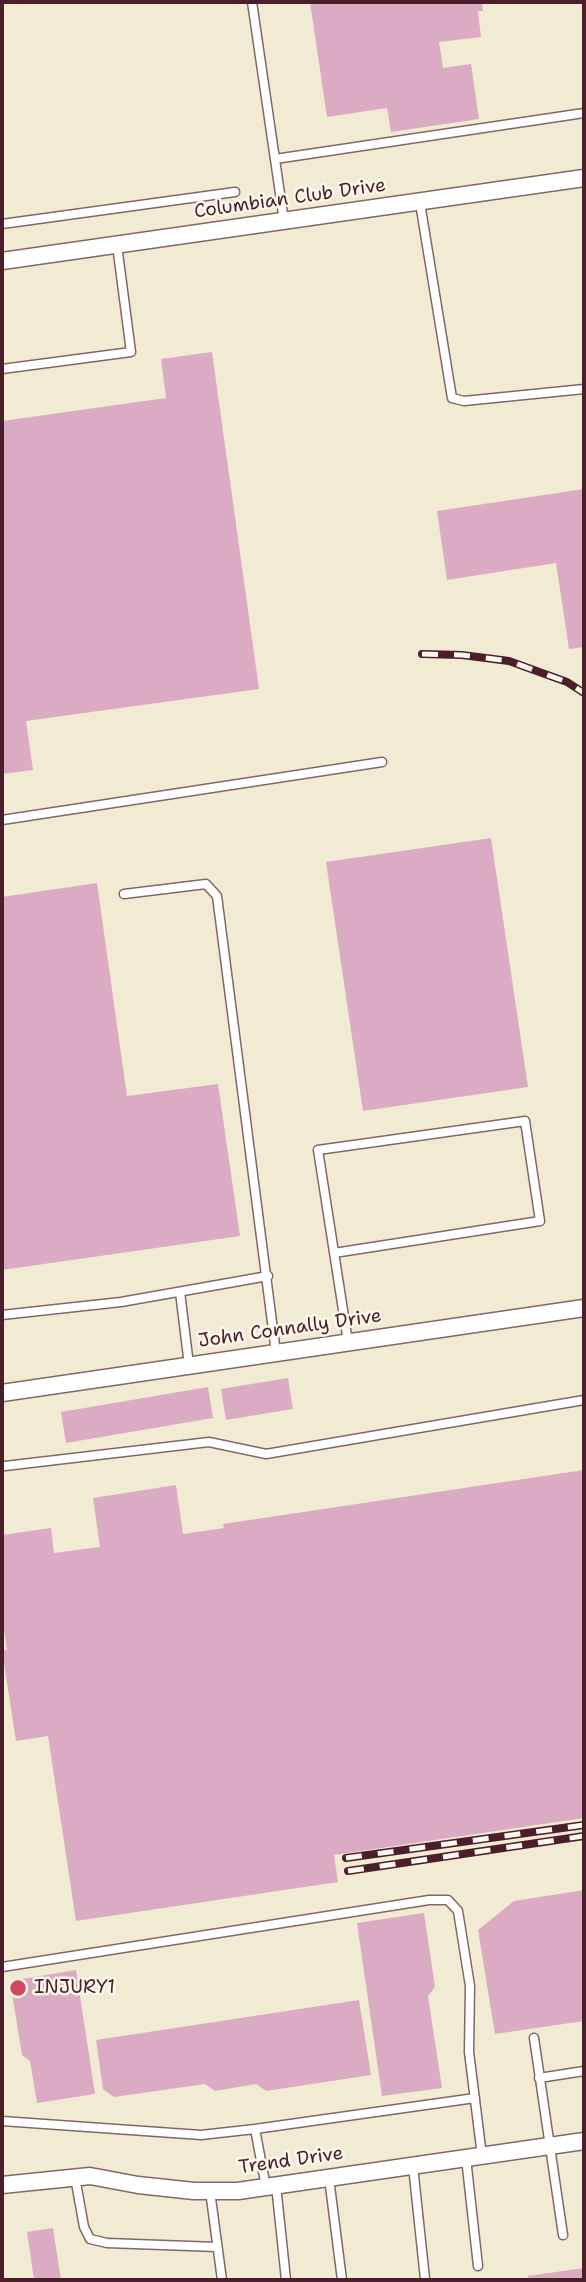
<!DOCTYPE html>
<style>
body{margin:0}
#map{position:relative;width:586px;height:2282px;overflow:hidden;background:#f2ebd3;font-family:"Shantell Sans",sans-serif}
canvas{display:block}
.frame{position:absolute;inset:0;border:4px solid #4a1f2b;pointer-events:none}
</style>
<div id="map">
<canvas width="586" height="2282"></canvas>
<div class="frame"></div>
</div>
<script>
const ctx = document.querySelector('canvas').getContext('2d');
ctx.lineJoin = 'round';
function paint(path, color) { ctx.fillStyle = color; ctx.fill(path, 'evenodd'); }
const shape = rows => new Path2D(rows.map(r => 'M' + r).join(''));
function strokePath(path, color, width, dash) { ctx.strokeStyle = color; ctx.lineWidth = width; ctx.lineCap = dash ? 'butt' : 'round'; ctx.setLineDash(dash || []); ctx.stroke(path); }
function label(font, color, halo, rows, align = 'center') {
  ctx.font = font + ' "Shantell Sans",sans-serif'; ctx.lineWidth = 5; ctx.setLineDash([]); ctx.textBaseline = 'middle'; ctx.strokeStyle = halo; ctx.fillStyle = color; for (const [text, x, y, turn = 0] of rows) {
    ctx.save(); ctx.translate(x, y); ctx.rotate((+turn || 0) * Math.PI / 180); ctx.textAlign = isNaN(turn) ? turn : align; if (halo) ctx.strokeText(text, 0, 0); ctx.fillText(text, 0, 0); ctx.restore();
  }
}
paint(shape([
 [310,2,482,2,483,11,478,11,481,37,439,42,443,68,471,64,479,119,391,132,387,108,327,117],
 [212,352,259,689,26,721,33,770,2,774,2,421,166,398,161,359],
 [584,489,584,647,569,649,556,563,447,580,437,511],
 [491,838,528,1087,363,1111,326,862],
 [97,883,127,1096,218,1084,240,1236,2,1270,2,897],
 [288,1378,293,1409,226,1420,221,1389],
 [208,1387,213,1418,66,1443,61,1412],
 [584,1470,584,1818,334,1855,338,1882,76,1921,48,1736,16,1741,2,1650,7,1650,2,1616,2,1535,51,1528,54,1553,100,1547,93,1498,176,1485,183,1534,224,1528,223,1524],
 [584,1890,584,2021,495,2034,478,1930,514,1901],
 [424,1913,435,1987,428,1996,442,2088,382,2096,357,1923],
 [76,1970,95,2094,37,2103,30,2061,22,2055,10,1981],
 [359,2000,371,2075,266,2091,256,2084,215,2091,205,2084,114,2097,103,2089,96,2040],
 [53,2228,61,2280,34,2280,27,2232],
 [584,2268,584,2280,529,2280,528,2276]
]), '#dbabc3');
const service = shape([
 [252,2,284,221],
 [275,159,584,113],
 [420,203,452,398,464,401,584,389],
 [2,224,235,192],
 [2,369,131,352,117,245],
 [2,820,382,762],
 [124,894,206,884,217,896,276,1353],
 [334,1253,540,1221,525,1121,318,1150,348,1342],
 [180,1292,189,1365],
 [2,1315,121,1302,268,1276],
 [5,1466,209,1442,266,1454,584,1400],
 [2,1967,429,1900,448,1900,458,1911,470,1986,469,2052,482,2156],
 [534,2038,563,2235],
 [539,2078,584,2071],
 [2,2121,201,2135,255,2129,266,2187],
 [255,2129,475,2098],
 [466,2158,478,2266],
 [413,2166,425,2279],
 [75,2177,84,2227,90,2239,107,2243,217,2247],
 [329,2178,342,2280],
 [276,2185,286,2280],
 [210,2191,222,2280]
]);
const minor = shape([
 [2,261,584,178],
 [2,1393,584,1308],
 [2,2185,90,2176,138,2185,194,2191,238,2191,584,2141]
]);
strokePath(service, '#856666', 11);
strokePath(minor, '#856666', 19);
strokePath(service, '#fff', 8);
strokePath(minor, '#fff', 16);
const rail = shape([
 [422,654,462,655,509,661,567,682,584,693],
 [346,1858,584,1825],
 [348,1871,584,1836]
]);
strokePath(rail, '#4a1f2b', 8);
strokePath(rail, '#fbf7ec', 5, [16]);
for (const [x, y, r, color] of [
 [18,1988,9,"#d1495b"]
]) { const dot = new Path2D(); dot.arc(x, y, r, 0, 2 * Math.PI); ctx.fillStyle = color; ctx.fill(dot); strokePath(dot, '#fbf7ec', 2.5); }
label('19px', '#4a1f2b', '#fbf7ec', [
 ["Columbian Club Drive",290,199,-8],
 ["John Connally Drive",290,1329,-8],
 ["Trend Drive",291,2161,-8]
]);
label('19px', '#4a1f2b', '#fbf7ec', [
 ["INJURY1",34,1988]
], 'left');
</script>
